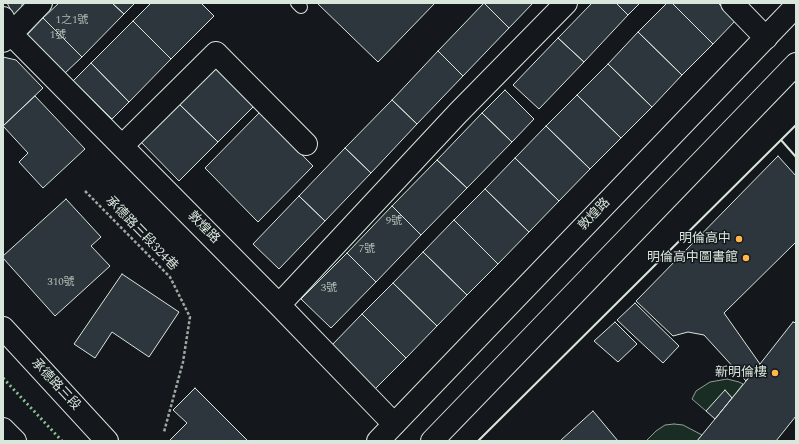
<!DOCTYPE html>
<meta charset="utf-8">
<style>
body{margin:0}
#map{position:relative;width:799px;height:444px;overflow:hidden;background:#14181c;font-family:Spectral,serif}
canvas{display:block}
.frame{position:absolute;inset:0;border:4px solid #d8e6dc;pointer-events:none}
</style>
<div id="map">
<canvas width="799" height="444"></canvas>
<div class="frame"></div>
</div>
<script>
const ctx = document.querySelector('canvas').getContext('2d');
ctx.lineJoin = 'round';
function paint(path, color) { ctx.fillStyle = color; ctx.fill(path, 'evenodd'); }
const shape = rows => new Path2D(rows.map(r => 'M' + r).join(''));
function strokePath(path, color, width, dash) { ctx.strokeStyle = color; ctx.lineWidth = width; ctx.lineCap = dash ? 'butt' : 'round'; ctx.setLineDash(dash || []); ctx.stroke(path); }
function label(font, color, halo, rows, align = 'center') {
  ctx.font = font + ' Spectral,"Noto Sans TC",serif'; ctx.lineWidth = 3; ctx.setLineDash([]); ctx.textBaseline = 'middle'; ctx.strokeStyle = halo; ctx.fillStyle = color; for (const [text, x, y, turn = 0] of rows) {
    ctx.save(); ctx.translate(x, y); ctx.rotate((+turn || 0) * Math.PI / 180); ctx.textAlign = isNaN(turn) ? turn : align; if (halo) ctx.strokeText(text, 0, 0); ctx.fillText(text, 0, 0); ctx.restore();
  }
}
const green = shape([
 [727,379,739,382,743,384,732,398,726,391,706,411,692,399,696,391,710,382,727,379],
 [674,424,683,425,702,435,697,441,646,441,656,431,665,425,674,424]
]);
paint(green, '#1a2d24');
strokePath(green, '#939e99', 1);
const building = shape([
 [7,3,22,3,22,9,14,16,7,3],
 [59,3,112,3,124,14,82,57,43,18,59,3],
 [112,3,135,3,124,14,112,3],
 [151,3,201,3,214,16,171,59,133,21,151,3],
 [317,3,435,3,378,62,317,3],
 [484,3,533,3,509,28,484,3],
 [484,3,509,28,463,76,438,51,484,3],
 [592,3,616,3,628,15,584,62,558,38,592,3],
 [616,3,640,3,628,15,616,3],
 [667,3,672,3,713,44,682,75,638,32,667,3],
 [672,3,718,3,736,20,713,44,672,3],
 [43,18,82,57,64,74,26,36,43,18],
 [133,21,171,59,129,102,91,63,133,21],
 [638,32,682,75,652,107,608,64,638,32],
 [558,38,584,62,539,109,513,85,558,38],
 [438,51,463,76,417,124,392,100,438,51],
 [3,57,16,60,43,88,3,126,3,57],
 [91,63,129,102,112,119,73,81,91,63],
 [215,64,255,105,218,142,177,102,215,64],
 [608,64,652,107,621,138,577,95,608,64],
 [505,90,534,119,512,142,482,113,505,90],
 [577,95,621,138,590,169,546,126,577,95],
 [35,96,85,149,43,188,19,162,28,153,3,126,35,96],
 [392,100,417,124,371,173,345,148,392,100],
 [177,102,218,142,179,181,139,140,177,102],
 [260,112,313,166,258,222,205,168,260,112],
 [482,113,512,142,467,188,437,160,482,113],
 [546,126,590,169,559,201,515,158,546,126],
 [345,148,371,173,325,221,299,196,345,148],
 [778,156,796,176,796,242,724,313,760,364,746,381,704,335,688,332,673,336,636,301,778,156],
 [515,158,559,201,529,232,485,189,515,158],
 [437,160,467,188,421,235,392,206,437,160],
 [485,189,529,232,498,264,454,220,485,189],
 [299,196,325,221,279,269,253,244,299,196],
 [66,199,101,237,91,246,110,266,55,316,3,258,3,256,66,199],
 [392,206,421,235,376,282,347,253,392,206],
 [454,220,498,264,467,295,423,252,454,220],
 [423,252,467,295,437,326,393,283,423,252],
 [347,253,376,282,331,328,301,299,347,253],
 [122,274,179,312,149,357,112,332,95,358,74,344,122,274],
 [393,283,437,326,406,358,362,314,393,283],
 [635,303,679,346,663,363,617,320,635,303],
 [362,314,406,358,375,389,331,346,362,314],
 [615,322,637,344,618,362,594,341,615,322],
 [793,322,796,323,796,416,776,441,697,441,760,364,793,322],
 [195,388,248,441,169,441,187,423,173,410,195,388],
 [725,390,732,398,715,419,706,411,725,390],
 [593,411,618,441,560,441,593,411]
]);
paint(building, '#2c363c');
strokePath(building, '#d8e6dc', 1);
const lane = shape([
 [297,3,301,7]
]);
const street = shape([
 [732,3,766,38],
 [3,18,11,34,279,305,394,424],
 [3,41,11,34,41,3],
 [122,146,216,53,306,144],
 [279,305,458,113,566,3]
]);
const secondary = shape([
 [3,328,107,441],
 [3,429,15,441],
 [378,441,796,6],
 [432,441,796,64]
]);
strokePath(lane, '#d8e6dc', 14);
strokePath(street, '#d8e6dc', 24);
strokePath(secondary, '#d8e6dc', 24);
strokePath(shape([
 [85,191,170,277,190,317,183,362,164,432]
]), '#9da8a2', 2.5, [3, 2]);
strokePath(lane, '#14181c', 12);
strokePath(street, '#14181c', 22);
strokePath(secondary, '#14181c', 22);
strokePath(shape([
 [3,378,62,441]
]), '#8ac095', 3, [2, 3]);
strokePath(shape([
 [781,140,796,157],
 [478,441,796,125]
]), '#d8e6dc', 2);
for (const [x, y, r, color] of [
 [739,239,4,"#ffb74d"],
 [746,258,4,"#ffb74d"],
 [775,373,4,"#ffb74d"]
]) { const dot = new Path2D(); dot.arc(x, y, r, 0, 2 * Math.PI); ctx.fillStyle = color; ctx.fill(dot); strokePath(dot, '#14181c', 1.5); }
label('11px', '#adbab4', null, [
 ["1之1號",72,21],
 ["1號",58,36],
 ["9號",394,222],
 ["7號",367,250],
 ["310號",61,283],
 ["3號",329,289]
]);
label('13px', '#d8e6dc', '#14181c', [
 ["敦煌路",595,215,-46],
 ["敦煌路",203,228,45],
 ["承德路三段324巷",141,234,46],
 ["承德路三段",55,385,47]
]);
label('13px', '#d8e6dc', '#14181c', [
 ["明倫高中",731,239],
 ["明倫高中圖書館",738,258],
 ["新明倫樓",767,373]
], 'right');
</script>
